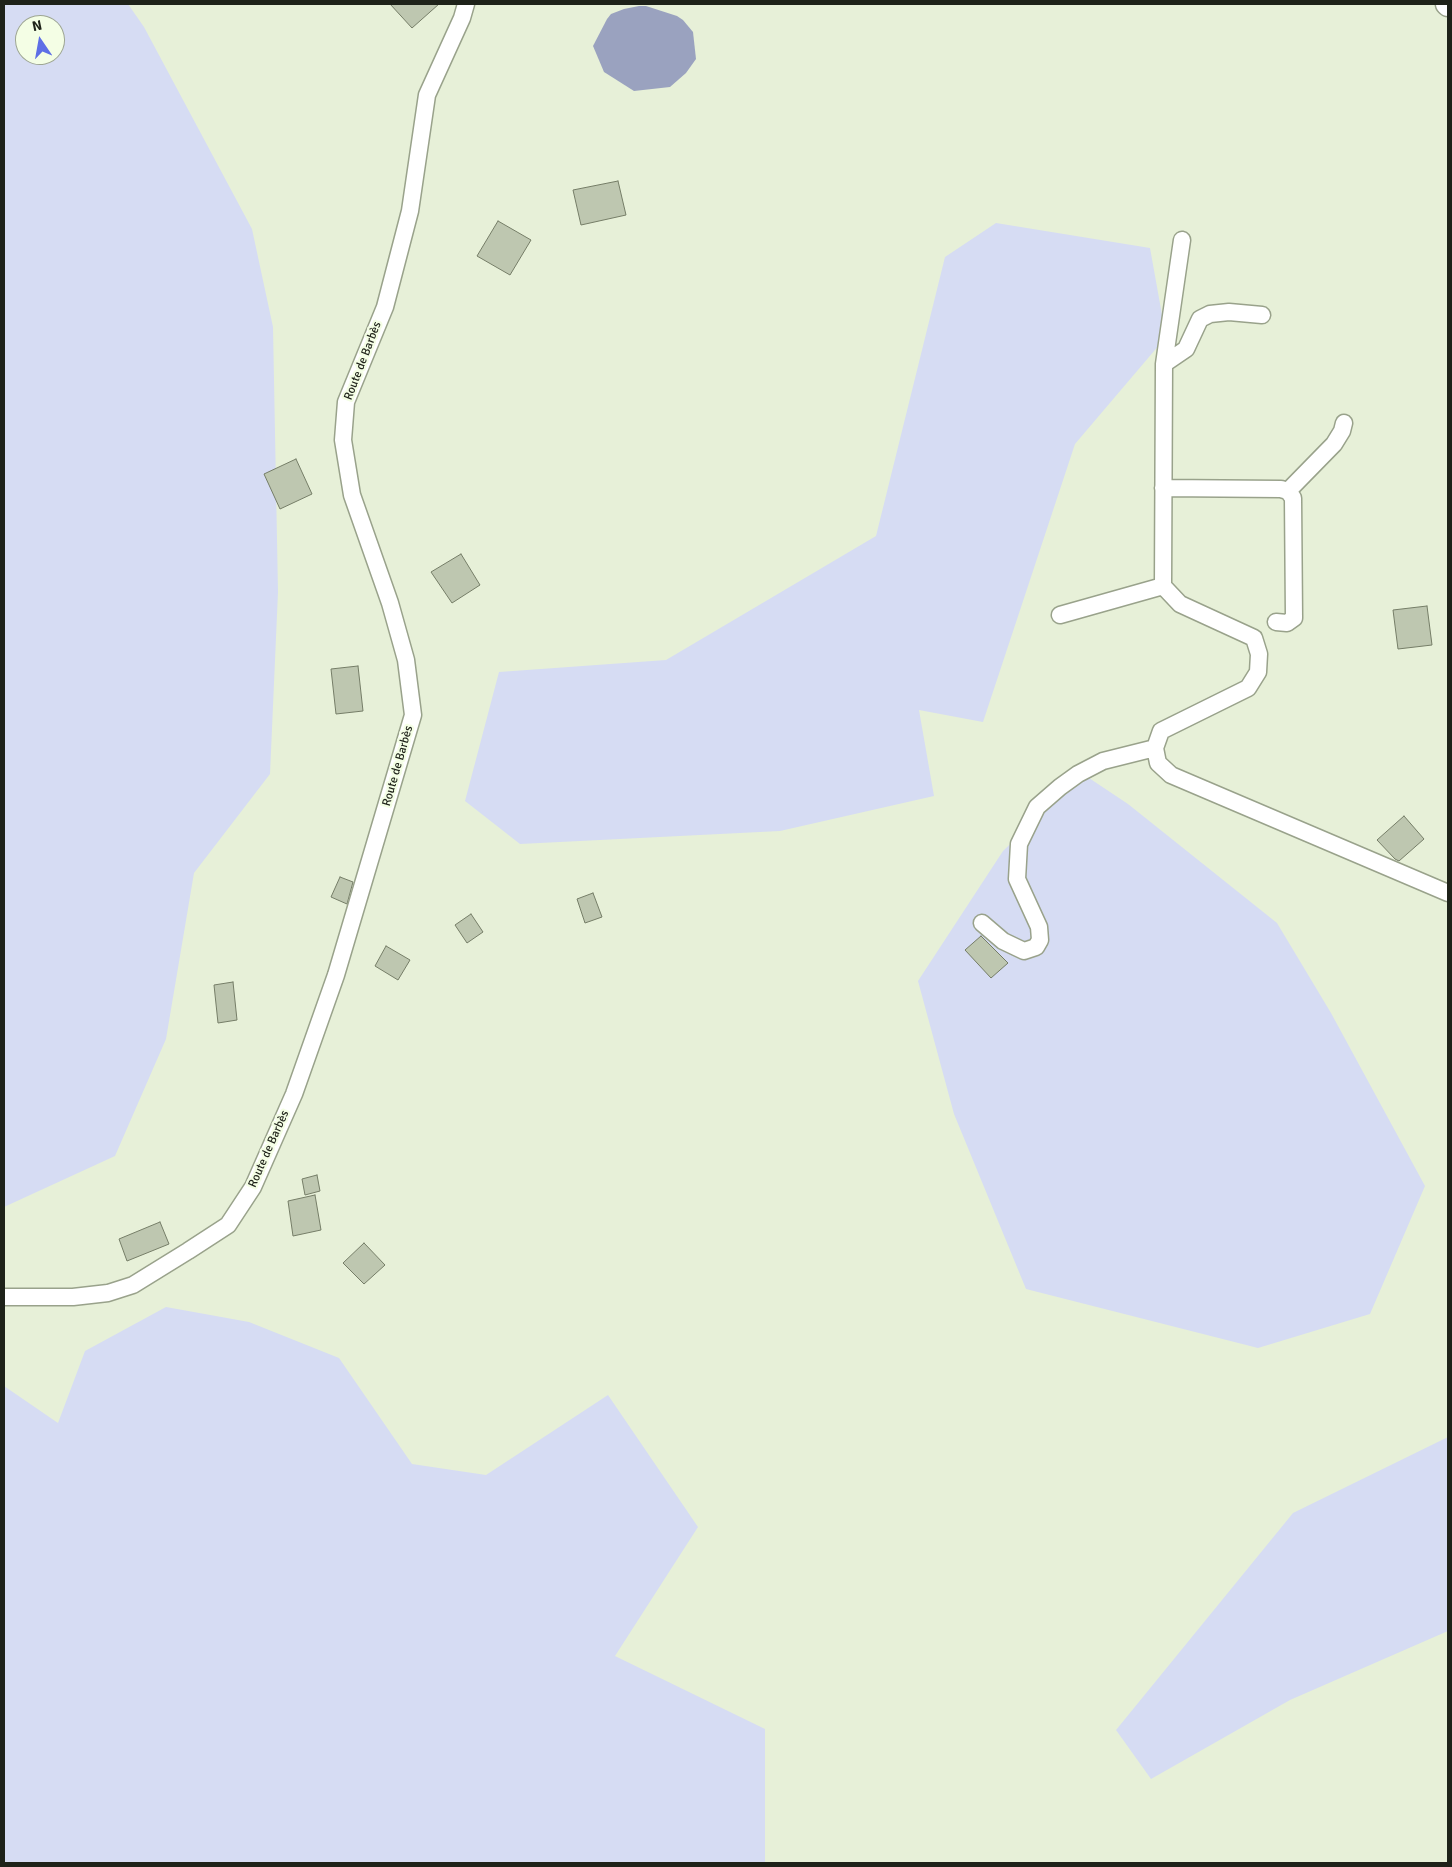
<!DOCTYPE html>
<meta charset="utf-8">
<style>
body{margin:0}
#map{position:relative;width:1452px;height:1867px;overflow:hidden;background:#e7f0d8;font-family:Signika,sans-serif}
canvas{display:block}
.frame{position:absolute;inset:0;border:5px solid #1e2219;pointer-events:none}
.north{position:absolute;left:15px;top:15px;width:50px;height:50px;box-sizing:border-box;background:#f4fee5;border:1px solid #9ea693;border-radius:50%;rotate:348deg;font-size:14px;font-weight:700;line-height:20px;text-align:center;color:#1e2219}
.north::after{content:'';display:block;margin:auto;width:18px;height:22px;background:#5e6fe6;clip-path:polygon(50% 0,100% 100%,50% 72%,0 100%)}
</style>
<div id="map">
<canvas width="1452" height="1867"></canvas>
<div class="frame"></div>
<div class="north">N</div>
</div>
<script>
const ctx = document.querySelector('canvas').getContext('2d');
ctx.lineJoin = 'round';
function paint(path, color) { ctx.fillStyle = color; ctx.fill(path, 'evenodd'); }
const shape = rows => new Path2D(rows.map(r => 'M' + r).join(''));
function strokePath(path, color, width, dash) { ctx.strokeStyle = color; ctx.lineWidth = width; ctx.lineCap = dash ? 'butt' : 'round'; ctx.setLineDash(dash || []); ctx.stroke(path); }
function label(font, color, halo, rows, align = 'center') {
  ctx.font = font + ' Signika,sans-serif'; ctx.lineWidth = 4.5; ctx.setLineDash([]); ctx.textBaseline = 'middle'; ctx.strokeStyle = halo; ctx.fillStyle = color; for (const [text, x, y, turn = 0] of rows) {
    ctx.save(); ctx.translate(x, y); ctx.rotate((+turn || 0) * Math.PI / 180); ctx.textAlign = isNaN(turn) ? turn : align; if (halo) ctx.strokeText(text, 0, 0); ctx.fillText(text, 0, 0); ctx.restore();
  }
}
paint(shape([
 [4,4,128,4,144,27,252,229,273,327,278,592,270,774,194,873,166,1039,115,1156,4,1207],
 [25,25,55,25,55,55,25,55],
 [996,223,1150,248,1166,337,1075,444,983,722,919,710,934,796,780,831,520,844,465,801,499,672,666,660,876,536,945,257],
 [1083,774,1128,804,1277,923,1331,1013,1425,1186,1370,1314,1258,1348,1026,1289,954,1114,918,981,1003,851],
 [166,1307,249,1322,339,1358,412,1464,486,1475,608,1395,698,1527,615,1656,765,1729,765,1863,4,1863,4,1386,58,1423,85,1351],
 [1448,1437,1448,1631,1290,1700,1151,1779,1116,1730,1293,1513]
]), '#d6dcf3');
paint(shape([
 [639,6,646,6,677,16,683,20,693,32,696,59,686,73,670,87,634,91,604,72,593,46,607,19,611,14,624,9]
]), '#9aa2bf');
const building = shape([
 [390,4,439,4,412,28,390,4],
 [618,181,626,215,581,225,573,190,618,181],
 [498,221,531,240,510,275,477,256,498,221],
 [296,459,312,494,280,509,264,474,296,459],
 [461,554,480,585,452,603,431,572,461,554],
 [1427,606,1432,645,1398,649,1393,610,1427,606],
 [358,666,363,711,336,714,331,669,358,666],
 [1404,816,1424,839,1399,861,1395,859,1377,840,1404,816],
 [340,877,353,882,347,904,331,897,340,877],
 [593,893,602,917,585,923,577,899,593,893],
 [471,914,483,932,467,943,455,925,471,914],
 [981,936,1008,963,991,978,965,950,981,936],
 [386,946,410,960,398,980,375,966,386,946],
 [233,982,237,1020,218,1023,214,985,233,982],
 [317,1175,320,1191,305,1195,302,1179,317,1175],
 [315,1195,321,1230,293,1236,288,1201,315,1195],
 [160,1222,169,1244,127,1261,119,1239,160,1222],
 [364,1243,385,1265,364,1284,343,1263,364,1243]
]);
paint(building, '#bec7b0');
strokePath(building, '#757d67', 1);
const minor = shape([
 [1182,240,1164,364,1163,586,1180,604,1254,638,1259,654,1258,672,1248,688,1161,731,1155,748,1158,763,1171,775,1448,893],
 [1164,364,1186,349,1200,319,1210,314,1229,312,1262,315],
 [1163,488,1281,489,1288,491,1293,498,1294,618,1287,623,1276,622],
 [1288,491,1334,444,1342,431,1344,423],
 [1060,615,1163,586],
 [982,923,1003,941,1024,951,1036,947,1040,940,1039,927,1017,879,1019,844,1037,807,1060,787,1078,774,1103,761,1155,748],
 [4,1297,73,1297,108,1293,133,1285,188,1251,228,1225,253,1187,294,1094,336,975,413,715,406,660,390,603,352,495,343,440,346,402,385,307,410,211,427,95,462,18,466,4]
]);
const secondary = shape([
 [1447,4,1448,5]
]);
strokePath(minor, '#99a28b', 19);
strokePath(secondary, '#99a28b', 25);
strokePath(minor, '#fff', 16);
strokePath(secondary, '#fff', 22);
label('12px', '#1e2219', '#f4fee5', [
 ["Route de Barbès",363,361,-69],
 ["Route de Barbès",398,766,-74],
 ["Route de Barbès",269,1149,-66]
]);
</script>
